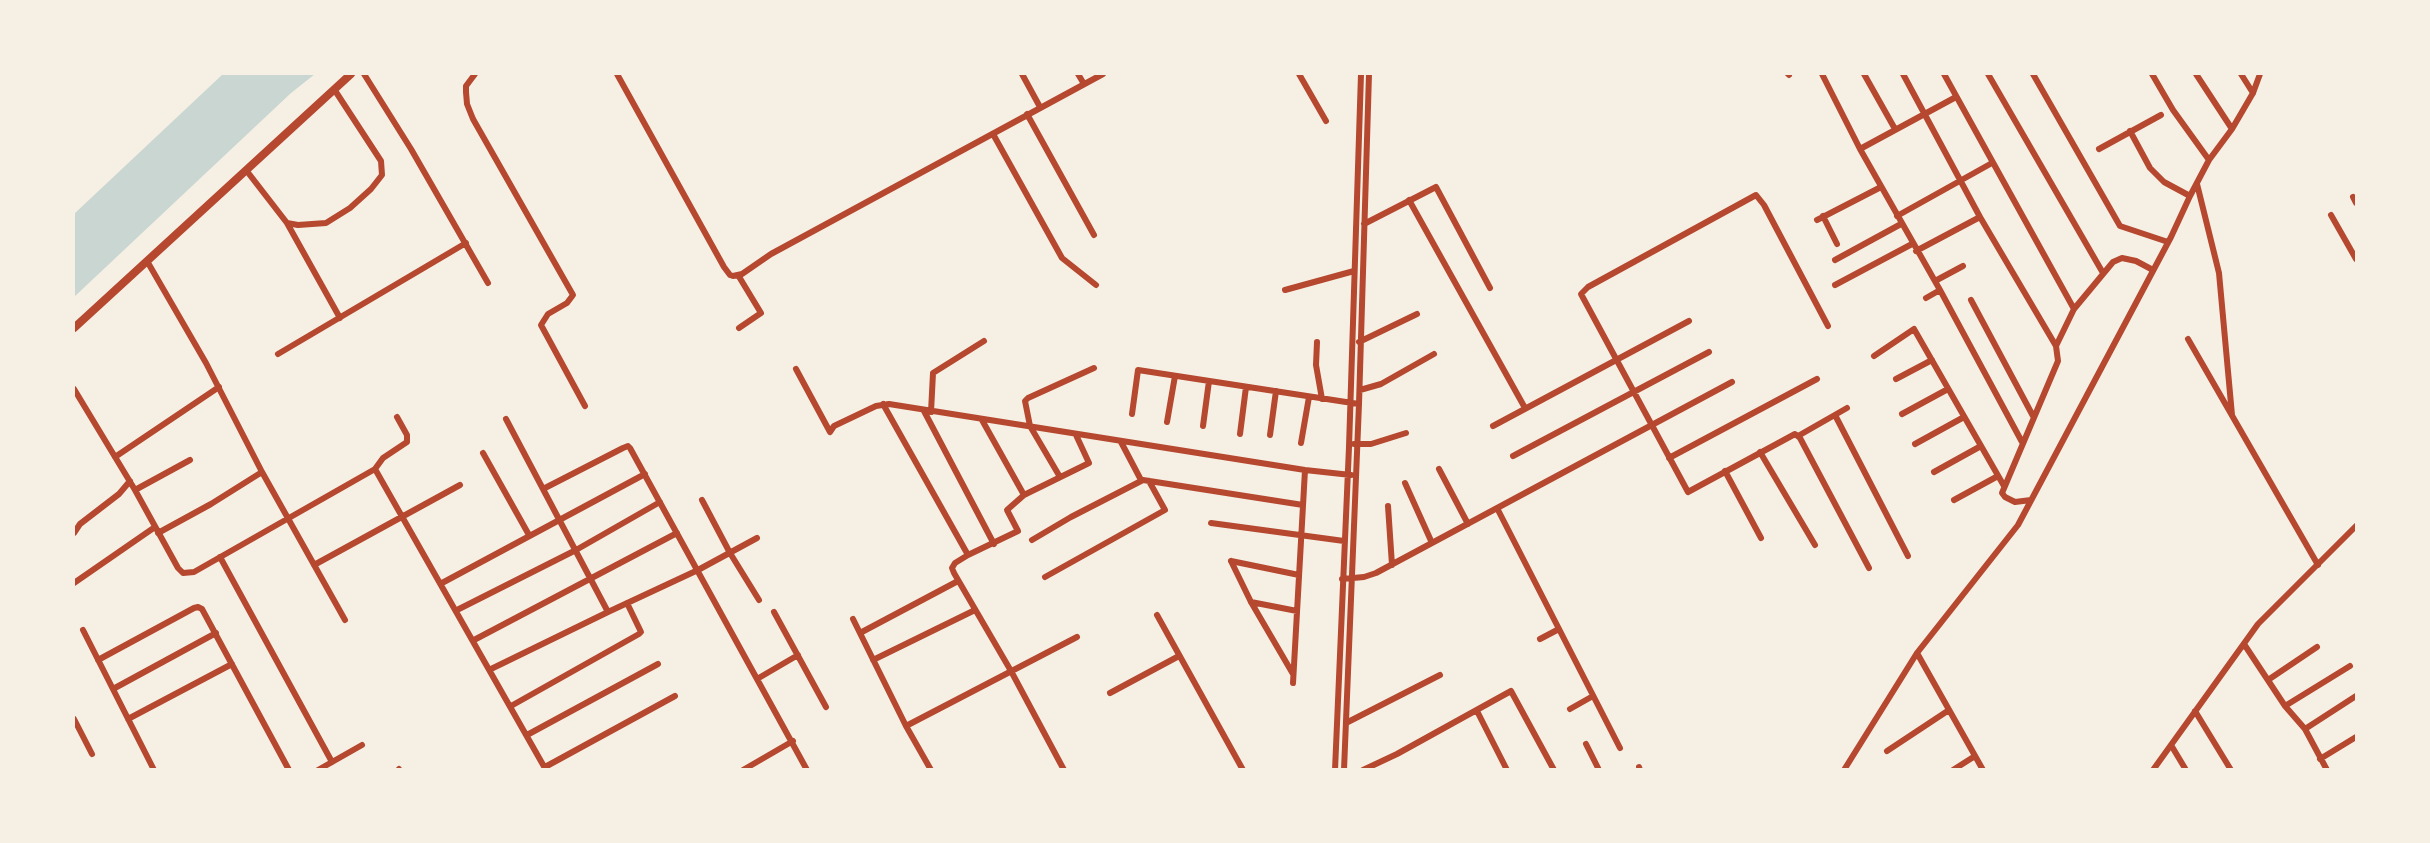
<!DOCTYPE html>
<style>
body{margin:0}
#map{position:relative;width:2430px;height:843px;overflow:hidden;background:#f6efe4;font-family:Mulish,sans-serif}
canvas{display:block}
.frame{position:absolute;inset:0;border:75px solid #f6efe4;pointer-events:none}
</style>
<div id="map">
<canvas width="2430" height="843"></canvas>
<div class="frame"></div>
</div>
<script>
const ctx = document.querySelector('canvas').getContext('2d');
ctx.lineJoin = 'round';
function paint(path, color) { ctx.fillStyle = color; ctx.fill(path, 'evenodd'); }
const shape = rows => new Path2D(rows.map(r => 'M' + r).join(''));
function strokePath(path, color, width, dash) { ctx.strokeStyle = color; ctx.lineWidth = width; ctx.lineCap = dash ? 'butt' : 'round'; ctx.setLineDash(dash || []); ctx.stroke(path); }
paint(shape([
 [223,74,315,74,291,93,74,297,74,214]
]), '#c9d6d2');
strokePath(shape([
 [364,74,411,149,488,283],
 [475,74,466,86,466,92,467,104,473,119,573,295,567,303,548,314,541,325,585,406],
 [617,74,724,267,730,275,733,276,742,274,771,254,1103,74],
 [1022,74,1040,107],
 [1078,74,1084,84],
 [1299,74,1326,121],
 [1788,74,1789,75],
 [1822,74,1860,149,1940,290,2022,442],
 [1864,74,1895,129],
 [1903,74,1980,217,2056,346],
 [1944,74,2074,309],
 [1988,74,2103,273],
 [2033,74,2120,226,2168,242],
 [2152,74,2173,110,2209,160],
 [2196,74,2232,129],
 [2241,74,2253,93],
 [1027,114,1094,235],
 [2130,131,2150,168,2164,182,2190,196],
 [993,134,1062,258,1096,285],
 [1860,149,1956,97],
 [2099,149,2161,115],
 [246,170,287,223,298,225,326,223,350,208,371,189,382,175,381,161,334,89],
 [2197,184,2219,273,2232,415],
 [2353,197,2356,203],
 [1409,200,1525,408],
 [2331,215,2356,259],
 [1823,216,1837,244],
 [1897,216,1992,163],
 [1817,220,1881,187],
 [287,223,340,318],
 [1364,224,1436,187,1490,288],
 [1916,251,1980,217],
 [1835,260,1901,224],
 [147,261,206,363,262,472,345,620],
 [738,275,761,313,739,328],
 [1935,281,1963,266],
 [1835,285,1912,244],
 [1285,290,1354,271],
 [1926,298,1940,290],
 [1971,300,2033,416],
 [1828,326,1764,205,1756,195,1588,287,1581,294,1688,492,1795,434,1800,438,1869,568],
 [2188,339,2318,565],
 [1317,342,1316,365,1322,399],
 [1359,342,1417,314],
 [278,354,466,243],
 [1874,356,1914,329,2004,486],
 [796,369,830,432,834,426,876,406,889,404,1305,470,1351,475],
 [1896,379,1932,360],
 [74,389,135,490,178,568,183,573,194,572,375,469,546,770],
 [1360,390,1381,384,1434,354],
 [883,404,968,555,1018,531,1007,510,1024,495,982,420],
 [924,411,994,544],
 [931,412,933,373,984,341],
 [1132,414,1138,370,1359,404],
 [1902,414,1948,389],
 [1835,415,1908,556],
 [1167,422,1175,376],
 [1203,426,1209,381],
 [1493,426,1689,321],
 [1240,434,1246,387],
 [1270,435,1276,391],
 [1798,436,1847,408],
 [1121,442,1141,480],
 [1301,443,1309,397],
 [1354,444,1371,444,1406,433],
 [1915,444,1964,417],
 [1760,452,1815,545],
 [483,453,529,535],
 [1513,456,1709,352],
 [115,457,219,387],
 [1669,458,1817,379],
 [375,469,383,458,407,442,407,435,397,417],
 [1439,469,1468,524],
 [1725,471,1761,538],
 [1934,472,1981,446],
 [1060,477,1030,426,1025,401,1028,398,1094,368],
 [1405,483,1432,543],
 [543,489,623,448,628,446,630,448,807,770],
 [135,490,190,460],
 [1024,495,1089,463,1076,435],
 [702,500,730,553,759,600],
 [1954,500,1998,476],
 [2031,500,2015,502,2005,497,2002,493,2058,361,2056,346,2074,309,2113,262,2122,258,2136,261,2153,270],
 [1388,506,1392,565],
 [1497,508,1620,748],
 [1211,523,1344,541],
 [74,533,80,524,119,494,130,481],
 [158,533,211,504,262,472],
 [1032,540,1071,517,1143,480,1303,505],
 [968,555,955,563,952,568,954,573,1011,671,1064,770],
 [220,557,332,762],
 [1231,561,1251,602,1293,674],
 [1231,561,1299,575],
 [314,565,460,485],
 [1045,577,1165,510,1149,481],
 [1342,579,1364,577,1376,573,1732,382],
 [74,583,155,527],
 [442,583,645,474],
 [1251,602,1297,611],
 [457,610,576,550,660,502],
 [608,612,698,570,757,538],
 [774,612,826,707],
 [1157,615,1243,770],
 [853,619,906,726,931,770],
 [83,630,154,770],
 [860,633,958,581],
 [1540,639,1559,629],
 [474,640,677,533],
 [2244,644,2285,706,2305,729,2327,770],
 [1917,653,1983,770],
 [98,660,194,608,198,607,202,609,289,770],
 [873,660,975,610],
 [491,669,608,612,506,419],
 [757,679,798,655],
 [2268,680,2317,647],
 [1293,683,1305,470],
 [113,689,216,633],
 [1110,693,1179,656],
 [511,706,639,634,641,632,627,603],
 [2285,706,2350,666],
 [1570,709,1593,696],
 [1477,711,1507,770],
 [2195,711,2231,770],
 [74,719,92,754],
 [128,719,232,664],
 [1346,723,1440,675],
 [906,726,1077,637],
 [2305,729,2356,696],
 [527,735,658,664],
 [1586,744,1599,770],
 [2171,745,2186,770],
 [1887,751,1949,710],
 [2320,759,2356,737],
 [545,767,675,696],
 [1639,767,1640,770],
 [318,770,362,745],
 [398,770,399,769],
 [743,770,793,741],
 [1335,770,1349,447,1361,74],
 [1344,770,1359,404,1369,74],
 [1363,770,1397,754,1511,691,1554,770],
 [1844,770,1917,653,2018,525,2171,237,2190,196,2209,160,2232,129,2253,93,2260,74],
 [1953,770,1975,756],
 [2153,770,2258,624,2356,526]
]), '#b5482f', 6);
strokePath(shape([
 [74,328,351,74]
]), '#b5482f', 8);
</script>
